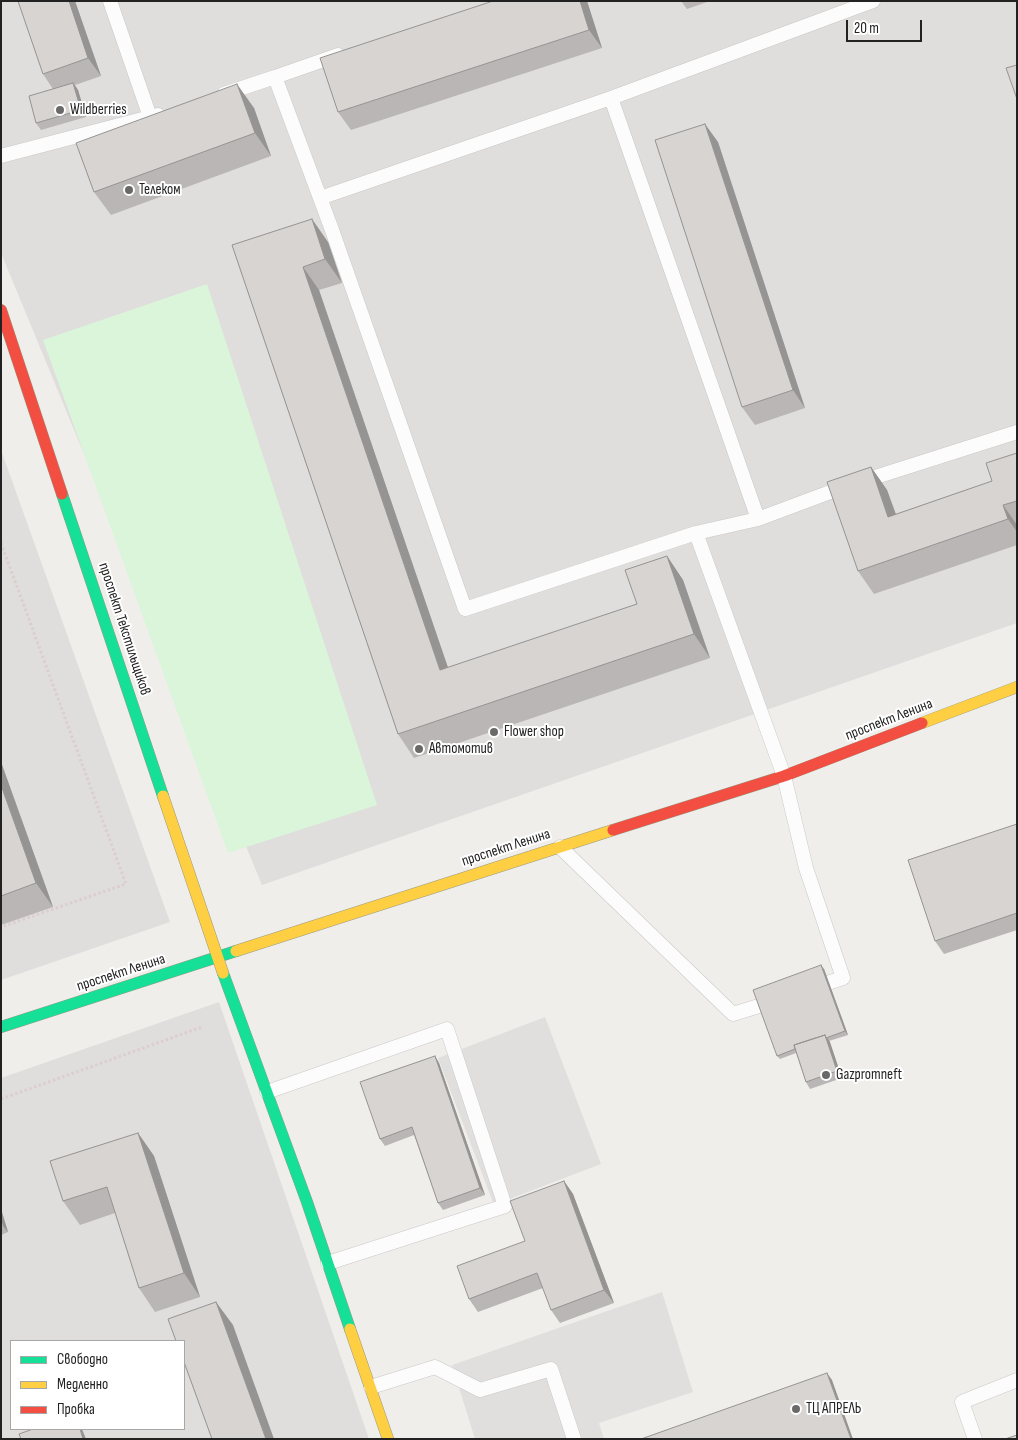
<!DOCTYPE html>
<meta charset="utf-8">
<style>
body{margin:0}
#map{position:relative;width:1018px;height:1440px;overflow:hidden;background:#f0eeeb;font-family:"Sofia Sans Condensed",sans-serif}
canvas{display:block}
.frame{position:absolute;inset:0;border:2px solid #222;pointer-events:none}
.legend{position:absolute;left:10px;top:1340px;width:175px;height:90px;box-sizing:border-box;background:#fff;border:1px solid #a7a7a7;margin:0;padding:6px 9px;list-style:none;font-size:15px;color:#222}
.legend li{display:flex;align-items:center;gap:10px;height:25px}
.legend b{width:25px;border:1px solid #a7a7a7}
.scale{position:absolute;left:846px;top:20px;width:76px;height:22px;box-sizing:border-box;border:2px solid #222;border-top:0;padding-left:6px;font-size:15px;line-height:18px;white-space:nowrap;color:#222;-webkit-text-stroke:4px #fff;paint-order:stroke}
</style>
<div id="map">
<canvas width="1018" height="1440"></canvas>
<div class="frame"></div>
<ul class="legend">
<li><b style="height:6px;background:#16e098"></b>Свободно</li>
<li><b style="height:6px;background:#ffcf43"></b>Медленно</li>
<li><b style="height:6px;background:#f24e42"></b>Пробка</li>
</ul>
<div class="scale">20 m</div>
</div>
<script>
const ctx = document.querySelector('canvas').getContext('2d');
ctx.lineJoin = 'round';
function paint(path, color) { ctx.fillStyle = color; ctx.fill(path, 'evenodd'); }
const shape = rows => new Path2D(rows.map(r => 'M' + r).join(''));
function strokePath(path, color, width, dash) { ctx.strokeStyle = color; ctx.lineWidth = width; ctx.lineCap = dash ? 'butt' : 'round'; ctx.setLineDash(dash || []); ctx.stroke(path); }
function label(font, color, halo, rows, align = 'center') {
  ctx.font = font + ' "Sofia Sans Condensed",sans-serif'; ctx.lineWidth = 4; ctx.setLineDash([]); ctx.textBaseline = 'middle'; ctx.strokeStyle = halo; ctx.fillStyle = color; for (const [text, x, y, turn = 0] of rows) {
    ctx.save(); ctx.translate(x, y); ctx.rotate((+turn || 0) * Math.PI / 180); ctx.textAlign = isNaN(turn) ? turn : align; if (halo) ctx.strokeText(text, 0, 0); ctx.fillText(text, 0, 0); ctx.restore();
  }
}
paint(shape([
 [1,1,1017,1,1017,623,262,885,1,253],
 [1,450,170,922,1,980],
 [219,1002,369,1439,1,1439,1,1078],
 [11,1341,184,1341,184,1429,11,1429]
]), '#dfdedc');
paint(shape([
 [207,284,377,805,228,853,43,340]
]), '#daf5da');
paint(shape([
 [545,1017,601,1164,494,1205,438,1058],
 [662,1292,693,1392,599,1423,604,1439,475,1439,452,1365]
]), '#e0dfde');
const lane = shape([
 [110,1,150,117],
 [275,77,338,55],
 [224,94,275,77,332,230,465,609,696,533,784,776,806,868,843,978,812,988],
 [611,98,758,519],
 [1,156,158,115],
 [320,198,611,98,873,1],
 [696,533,758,519,841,488,1017,432],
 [560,847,733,1014,775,1001],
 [267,1092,447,1029,505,1206,328,1263],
 [371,1387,435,1367,480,1390,551,1369,574,1439],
 [975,1439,962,1402,1017,1380]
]);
const fast = shape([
 [62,494,163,796],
 [223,973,307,1202,350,1329],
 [1,1027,236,951]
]);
const slow = shape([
 [922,723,1017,687],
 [163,796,223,973],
 [236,951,613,830],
 [350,1329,388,1439]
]);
const jam = shape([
 [1,310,62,494],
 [613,830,784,776,922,723]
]);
strokePath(lane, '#c9c8c7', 15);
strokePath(fast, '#999a82', 12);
strokePath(slow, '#999a82', 12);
strokePath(jam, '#999a82', 12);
strokePath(shape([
 [1,543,126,884,1,927],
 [1,1099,202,1027]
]), '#dccecd', 3, [2.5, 2.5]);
strokePath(lane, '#fdfcfc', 14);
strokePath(fast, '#16e098', 11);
strokePath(slow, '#ffcf43', 11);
strokePath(jam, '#f24e42', 11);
paint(shape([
 [75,1,101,76,75,85,78,90,86,117,41,130,36,123,53,89,43,74],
 [587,1,602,48,351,130,338,112],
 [681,1,710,1,687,9],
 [254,108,271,156,111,215,94,192],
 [718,142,805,408,755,425,742,407],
 [328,242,342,283,319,290,448,668,637,604,667,556,683,580,710,658,414,758,398,734,232,245],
 [1017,453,1017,545,874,594,858,571,871,467,887,490,896,514,992,481],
 [1,762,53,907,1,925],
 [1017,824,1017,930,944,954,935,941],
 [824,969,848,1035,829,1041,842,1078,810,1089,806,1082,796,1053,780,1059,777,1056],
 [435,1056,439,1063,485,1195,443,1210,438,1203,414,1135,385,1146,380,1139],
 [138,1133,154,1156,200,1297,155,1312,139,1288,115,1213,80,1225,63,1201],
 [564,1181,573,1194,614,1303,560,1323,551,1310,543,1288,478,1312,469,1299,525,1241],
 [1,1209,8,1232,1,1235]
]), '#b9b6b5');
paint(shape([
 [69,1,75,1,101,76,88,58],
 [580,1,587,1,602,48,589,30],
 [73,83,78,90,86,117,81,110],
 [237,84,254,108,271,156,255,133],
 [705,124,718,142,805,408,793,390],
 [312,219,328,242,342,283,325,259],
 [303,267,319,290,457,694,440,670],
 [871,467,887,490,905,540,888,517],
 [1003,505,1017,525,1017,532,1008,519],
 [667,556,683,580,710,658,694,634],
 [1,762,53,907,36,883,1,785],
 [821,965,824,969,848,1035,845,1031],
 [825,1035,830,1042,842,1078,837,1071],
 [435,1056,439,1063,485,1195,480,1188],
 [138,1133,154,1156,200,1297,184,1273],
 [564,1181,573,1194,614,1303,604,1290],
 [1,1209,8,1232,3,1226,1,1219],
 [216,1302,233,1325,274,1439,266,1439],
 [827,1373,832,1380,853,1439,851,1439],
 [80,1429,82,1429,86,1439,83,1439]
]), '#969493');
const building = shape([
 [18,1,69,1,88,58,43,74,18,1],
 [493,1,580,1,589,30,338,112,320,58,493,1],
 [1017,65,1017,99,1006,68,1017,65],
 [73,83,81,110,36,123,29,96,73,83],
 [237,84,255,133,94,192,76,143,237,84],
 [705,124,793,390,742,407,655,140,705,124],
 [312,219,325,259,303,267,440,670,637,604,625,570,667,556,694,634,398,734,232,245,312,219],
 [1017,453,1017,501,1003,505,1008,519,858,571,827,482,871,467,888,517,992,481,986,463,1017,453],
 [1,785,36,883,1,896,1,785],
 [1017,824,1017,913,935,941,908,860,1017,824],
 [821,965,845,1031,826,1038,825,1035,794,1045,795,1049,777,1056,753,990,821,965],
 [825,1035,837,1071,806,1082,794,1045,825,1035],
 [435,1056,480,1188,438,1203,412,1127,380,1139,360,1082,435,1056],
 [138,1133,184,1273,139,1288,107,1187,63,1201,50,1161,138,1133],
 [564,1181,604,1290,551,1310,537,1273,469,1299,457,1266,525,1241,510,1201,564,1181],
 [216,1302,266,1439,212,1439,184,1362,184,1341,176,1341,168,1319,216,1302],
 [827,1373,851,1439,641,1439,827,1373],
 [33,1429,80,1429,83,1439,21,1439,19,1434,33,1429],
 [1017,1435,1017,1439,1005,1439,1017,1435]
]);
paint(building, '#d7d4d2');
strokePath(building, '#969493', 1);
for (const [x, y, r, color] of [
 [60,110,5,"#6a6968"],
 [129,190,5,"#6a6968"],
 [494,732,5,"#6a6968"],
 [419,749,5,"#6a6968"],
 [826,1075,5,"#6a6968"],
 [796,1409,5,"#6a6968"]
]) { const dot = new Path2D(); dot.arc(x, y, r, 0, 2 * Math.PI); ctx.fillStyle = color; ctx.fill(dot); strokePath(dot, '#fff', 2); }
label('15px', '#222', '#fff', [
 ["Wildberries",70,110],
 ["Телеком",139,190],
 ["Flower shop",504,732],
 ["Автомотив",429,749],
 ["Gazpromneft",836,1075],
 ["ТЦ АПРЕЛЬ",806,1409]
], 'left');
label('15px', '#222', '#fff', [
 ["проспект Текстильщиков",124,629,72],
 ["проспект Ленина",889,720,-21],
 ["проспект Ленина",506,848,-18],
 ["проспект Ленина",121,973,-18]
]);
</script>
